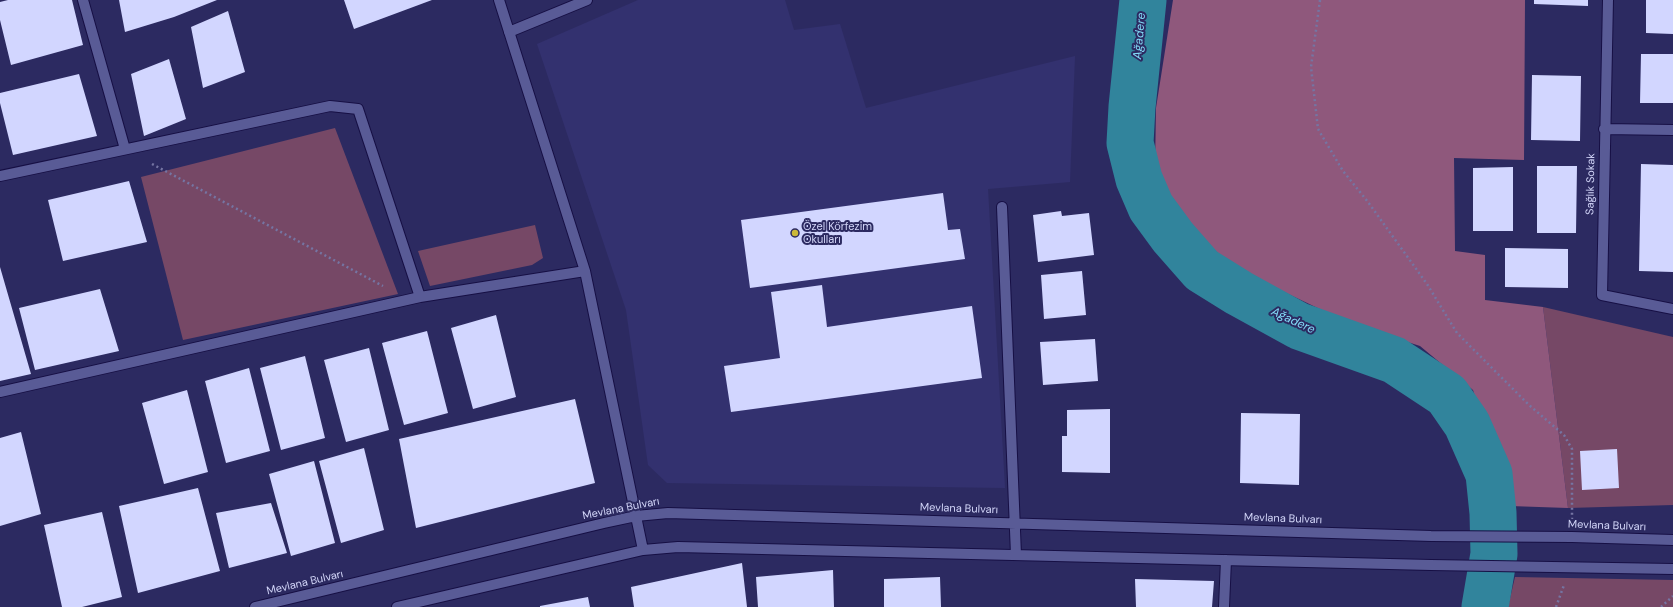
<!DOCTYPE html>
<meta charset="utf-8">
<style>
body{margin:0}
canvas{display:block;background:#2c2a61}
</style>
<canvas width="1673" height="607"></canvas>
<script>
const ctx = document.querySelector('canvas').getContext('2d');
ctx.lineJoin = 'round';
function paint(path, color) { ctx.fillStyle = color; ctx.fill(path, 'evenodd'); }
const shape = rows => new Path2D(rows.map(r => 'M' + r).join(''));
function strokePath(path, color, width, dash) { ctx.strokeStyle = color; ctx.lineWidth = width; ctx.lineCap = dash ? 'butt' : 'round'; ctx.setLineDash(dash || []); ctx.stroke(path); }
function label(font, color, halo, rows, align = 'center') {
  ctx.font = font + ' "DM Sans",sans-serif'; ctx.lineWidth = 4; ctx.setLineDash([]); ctx.textBaseline = 'middle'; ctx.strokeStyle = halo; ctx.fillStyle = color; for (const [text, x, y, turn = 0] of rows) {
    ctx.save(); ctx.translate(x, y); ctx.rotate((+turn || 0) * Math.PI / 180); ctx.textAlign = isNaN(turn) ? turn : align; if (halo) ctx.strokeText(text, 0, 0); ctx.fillText(text, 0, 0); ctx.restore();
  }
}
paint(shape([
 [638,0,785,0,794,30,840,24,866,108,1075,56,1070,182,988,189,1005,488,667,483,648,465,626,310,537,44]
]), '#33316f');
paint(shape([
 [335,128,398,294,183,340,141,177],
 [535,225,543,258,532,265,430,286,418,251],
 [1543,307,1673,337,1673,505,1568,508],
 [1515,577,1673,580,1673,607,1508,607]
]), '#764866');
paint(shape([
 [1173,0,1525,0,1524,160,1454,158,1455,251,1485,255,1485,300,1543,307,1568,508,1510,506,1473,390,1420,346,1349,323,1234,268,1181,219,1155,169,1156,108]
]), '#8f587c');
strokePath(shape([
 [1143,0,1132,107,1130,143,1139,179,1151,207,1173,237,1202,270,1239,293,1299,326,1394,360,1447,395,1467,424,1489,474,1493,513,1494,554,1485,607]
]), '#31849c', 47);
paint(shape([
 [8,0,72,0,83,45,11,65,0,20,0,2],
 [119,0,217,0,174,17,125,32],
 [344,0,432,0,354,29],
 [1534,0,1588,0,1588,6,1534,4],
 [1646,0,1673,0,1673,34,1646,33],
 [228,11,245,72,203,88,191,27],
 [1641,54,1673,54,1673,103,1640,103],
 [169,59,186,119,144,136,131,74],
 [79,74,97,136,13,155,0,103,0,93],
 [1532,75,1581,76,1580,141,1531,140],
 [1641,164,1673,165,1673,272,1639,271],
 [1537,166,1577,166,1576,233,1537,233],
 [1513,167,1513,231,1473,231,1473,168],
 [129,181,147,242,63,261,48,200],
 [943,193,948,230,960,229,965,259,750,288,741,220],
 [1061,211,1062,216,1089,213,1094,255,1038,262,1033,215],
 [1505,248,1568,249,1568,288,1505,287],
 [0,267,31,374,0,381],
 [1082,271,1086,315,1044,319,1041,275],
 [822,285,827,327,972,306,982,378,731,412,724,366,780,358,771,292],
 [100,289,119,351,35,370,19,308],
 [496,315,516,397,473,409,451,328],
 [427,331,448,413,404,425,382,343],
 [1095,339,1098,381,1043,385,1040,342],
 [369,348,389,430,346,442,324,360],
 [305,356,325,438,281,450,260,368],
 [249,368,270,451,226,463,205,381],
 [187,390,208,472,164,484,142,403],
 [575,399,595,483,416,528,399,439],
 [1110,409,1110,473,1062,472,1062,436,1067,436,1067,410],
 [1241,413,1300,414,1299,485,1240,483],
 [21,432,41,514,0,526,0,438],
 [364,448,384,530,341,543,319,461],
 [1617,449,1619,488,1582,490,1580,451],
 [314,461,335,543,291,556,269,474],
 [198,488,220,571,138,593,119,506],
 [271,503,287,553,229,568,216,513],
 [102,512,122,597,82,607,62,607,44,525],
 [742,563,747,607,634,607,631,587],
 [833,570,834,607,758,607,756,577],
 [940,577,941,607,884,607,884,579],
 [1135,579,1214,581,1212,607,1136,607],
 [588,597,590,607,540,607,540,606]
]), '#d2d6ff');
const minor = shape([
 [83,0,125,149],
 [499,0,585,271,643,550],
 [1608,0,1602,295,1673,309],
 [509,32,587,0],
 [1604,129,1673,130],
 [0,176,330,106,358,109,420,297],
 [1002,207,1016,555],
 [0,392,420,297,585,271],
 [255,607,604,523,636,516,668,513,1431,536,1572,537,1673,540],
 [397,607,643,550,678,547,1431,565,1673,569],
 [1224,607,1226,560]
]);
strokePath(minor, '#160f44', 12);
strokePath(shape([
 [1320,0,1311,67,1318,129,1343,171,1368,202,1427,284,1457,333,1529,405,1564,435,1572,449,1572,519],
 [152,164,383,286],
 [1556,607,1564,585],
 [1661,607,1673,596]
]), '#7575a3', 2.5, [2, 3]);
strokePath(minor, '#595b96', 10);
for (const [x, y, r, color] of [
 [795,233,4,"#cbb939"]
]) { const dot = new Path2D(); dot.arc(x, y, r, 0, 2 * Math.PI); ctx.fillStyle = color; ctx.fill(dot); strokePath(dot, '#2c2a61', 1.5); }
label('11px', '#d1d4f7', '#2c2a61', [
 ["Sağlık Sokak",1591,184,-89],
 ["Mevlana Bulvarı",621,509,-11],
 ["Mevlana Bulvarı",959,509,2],
 ["Mevlana Bulvarı",1283,519,2],
 ["Mevlana Bulvarı",1607,526,2],
 ["Mevlana Bulvarı",305,583,-13]
]);
label('11px', '#d1d4f7', '#2c2a61', [
 ["Özel Körfezim",803,227],
 ["Okulları",803,240]
], 'left');
label('italic 12px', '#82daf6', '#2c2a61', [
 ["Ağadere",1140,36,-85],
 ["Ağadere",1293,321,25]
]);
</script>
